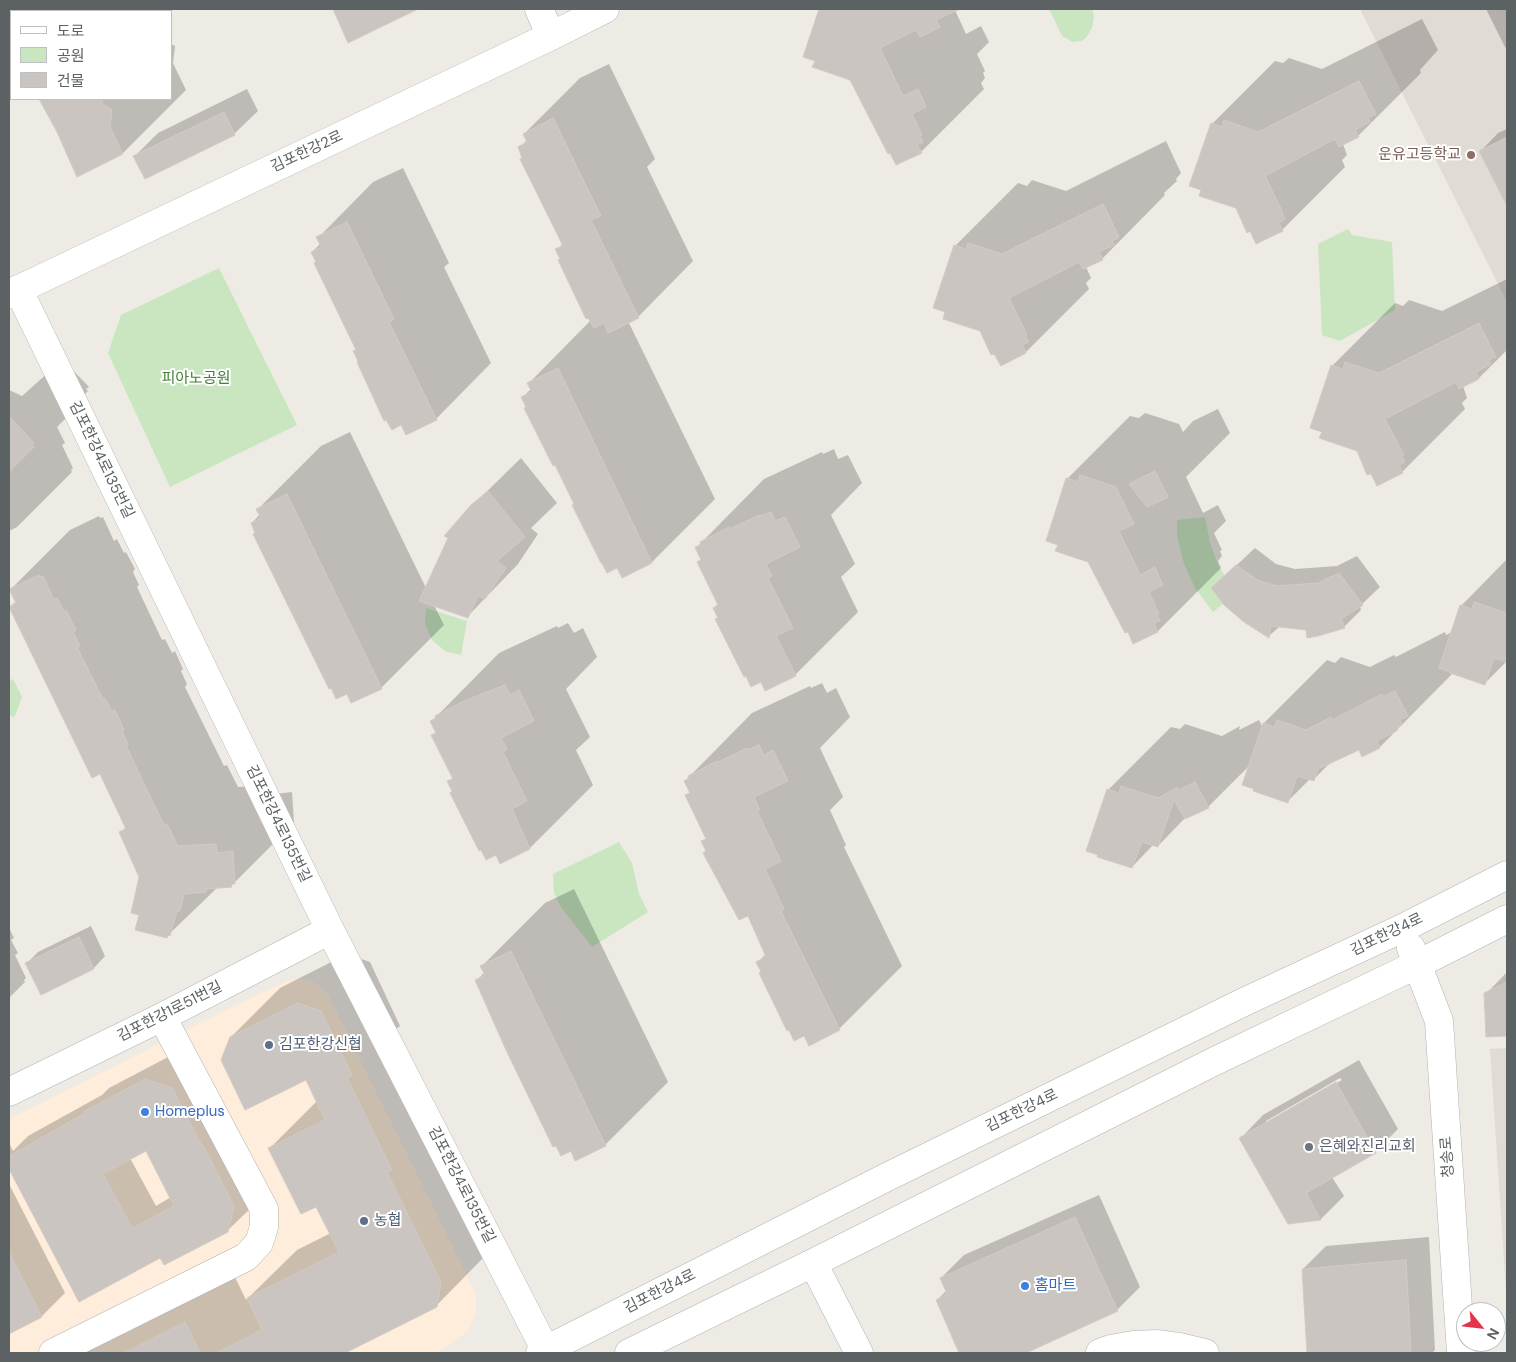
<!DOCTYPE html>
<meta charset="utf-8">
<style>
body{margin:0}
#map{position:relative;width:1516px;height:1362px;overflow:hidden;background:#eeeae4;font-family:"DM Sans","Noto Sans KR",sans-serif}
canvas{display:block}
.frame{position:absolute;inset:0;border:10px solid #5c6264;pointer-events:none}
.legend{position:absolute;left:10px;top:10px;width:162px;height:90px;box-sizing:border-box;background:#fff;border:1px solid #bec0c1;margin:0;padding:6px 9px;list-style:none;font-size:15px;color:#5c6264}
.legend li{display:flex;align-items:center;gap:10px;height:25px}
.legend b{width:25px;border:1px solid #bec0c1}
.north{position:absolute;left:1456px;top:1302px;width:50px;height:50px;box-sizing:border-box;background:#fff;border:1px solid #bec0c1;border-radius:50%;rotate:119deg;font-size:14px;font-weight:700;line-height:20px;text-align:center;color:#5c6264}
.north::after{content:'';display:block;margin:auto;width:18px;height:22px;background:#e7324c;clip-path:polygon(50% 0,100% 100%,50% 72%,0 100%)}
</style>
<div id="map">
<canvas width="1516" height="1362"></canvas>
<div class="frame"></div>
<ul class="legend">
<li><b style="height:6px;background:#fff"></b>도로</li>
<li><b style="height:14px;background:#c9e6c1"></b>공원</li>
<li><b style="height:14px;background:#cac5c1"></b>건물</li>
</ul>
<div class="north">N</div>
</div>
<script>
const ctx = document.querySelector('canvas').getContext('2d');
ctx.lineJoin = 'round';
function paint(path, color) { ctx.fillStyle = color; ctx.fill(path, 'evenodd'); }
const shape = rows => new Path2D(rows.map(r => 'M' + r).join(''));
function strokePath(path, color, width, dash) { ctx.strokeStyle = color; ctx.lineWidth = width; ctx.lineCap = dash ? 'butt' : 'round'; ctx.setLineDash(dash || []); ctx.stroke(path); }
function label(font, color, halo, rows, align = 'center') {
  ctx.font = font + ' "DM Sans","Noto Sans KR",sans-serif'; ctx.lineWidth = 4; ctx.setLineDash([]); ctx.textBaseline = 'middle'; ctx.strokeStyle = halo; ctx.fillStyle = color; for (const [text, x, y, turn = 0] of rows) {
    ctx.save(); ctx.translate(x, y); ctx.rotate((+turn || 0) * Math.PI / 180); ctx.textAlign = isNaN(turn) ? turn : align; if (halo) ctx.strokeText(text, 0, 0); ctx.fillText(text, 0, 0); ctx.restore();
  }
}
paint(shape([
 [300,979,313,982,326,991,476,1294,476,1312,471,1326,461,1337,437,1353,9,1353,9,1119,242,1002,285,982]
]), '#fdedda');
paint(shape([
 [1360,9,1507,9,1507,302],
 [1507,1048,1507,1307,1490,1049]
]), '#e1dbd5');
paint(shape([
 [1049,9,1092,9,1094,17,1092,28,1086,38,1081,41,1073,42,1062,36],
 [1348,229,1352,235,1392,242,1395,310,1340,341,1322,335,1318,244],
 [219,268,297,425,170,487,108,353,121,315],
 [1205,517,1210,542,1218,565,1225,576,1211,588,1223,604,1213,612,1195,588,1184,564,1177,536,1177,520],
 [426,608,467,621,461,655,445,651,432,640,425,624],
 [13,679,22,697,14,718,9,714,9,681],
 [619,842,632,863,639,894,648,912,592,947,560,906,554,892,553,874]
]), '#c9e6c1');
paint(shape([
 [9,9,147,9,148,11,11,11,11,73,9,68],
 [334,9,404,9,394,19,349,41],
 [820,9,957,9,955,10,966,34,981,26,989,42,977,54,985,71,983,73,985,78,981,83,984,89,921,152,851,78,816,60,804,56],
 [1486,9,1507,9,1507,51],
 [1422,19,1438,50,1420,70,1421,73,1358,136,1343,144,1347,155,1342,160,1345,167,1282,230,1212,124,1275,61,1283,63,1289,58,1322,69],
 [171,44,175,46,173,63,186,90,123,153,77,175,58,131,41,99,171,99],
 [609,64,655,159,647,167,693,261,638,317,628,321,715,499,652,562,623,576,575,504,523,397,531,389,529,383,591,320,557,250,563,243,519,148,527,140,524,134,580,78],
 [247,89,258,111,234,134,135,156,158,133],
 [1507,129,1507,203,1481,151,1498,133],
 [1166,141,1181,173,1176,179,1177,181,1164,193,1165,195,1102,259,1086,267,1091,278,1086,283,1089,289,1026,352,955,246,1018,183,1027,186,1032,180,1066,191],
 [403,168,449,263,444,267,491,363,436,419,359,361,354,352,357,349,312,252,321,243,318,238,373,182],
 [1507,279,1507,350,1479,378,1463,386,1467,398,1462,403,1465,409,1402,472,1323,431,1332,366,1395,303,1403,306,1409,300,1442,311],
 [68,365,89,387,86,389,88,391,70,409,72,412,57,427,65,443,62,445,73,468,71,470,72,472,17,527,9,531,9,390,22,396,51,370],
 [1218,409,1230,433,1186,477,1203,513,1218,505,1226,521,1214,533,1222,550,1220,551,1222,556,1218,561,1221,568,1158,631,1134,642,1089,561,1059,544,1067,479,1130,416,1139,418,1145,413,1179,424,1183,432,1193,421],
 [350,432,426,588,472,506,521,458,557,503,531,528,538,534,518,564,468,616,434,605,444,625,381,688,257,532,252,523,260,514,258,509,321,446],
 [834,449,838,459,848,455,862,483,831,515,855,564,841,577,858,612,795,675,719,618,714,608,718,604,698,562,702,558,697,547,764,479,822,452,823,454],
 [99,516,100,518,103,517,114,541,117,539,124,553,126,552,135,569,133,572,139,585,137,587,162,640,165,639,172,653,175,651,183,669,181,671,187,684,185,687,224,766,227,765,238,787,275,785,276,794,292,792,294,823,231,886,218,887,166,937,140,914,140,877,120,833,127,826,100,772,10,607,16,601,11,589,70,530],
 [1255,548,1276,564,1295,569,1337,566,1357,556,1380,587,1360,606,1361,610,1344,627,1307,629,1280,626,1269,636,1212,588],
 [1507,559,1507,661,1485,683,1453,673,1380,747,1359,749,1331,762,1314,779,1311,778,1288,801,1255,789,1250,765,1208,807,1186,817,1158,846,1154,844,1132,867,1108,790,1171,727,1180,729,1185,724,1222,736,1240,726,1239,730,1259,720,1263,728,1264,723,1327,660,1335,663,1341,657,1370,667,1394,655,1396,657,1445,632,1446,635,1452,632,1461,606],
 [568,623,574,633,583,628,597,657,566,689,590,737,576,750,593,785,530,848,501,862,449,782,453,777,433,736,437,732,432,721,499,653,557,626,558,628],
 [822,683,827,693,836,688,850,717,820,748,843,797,830,810,846,845,844,847,902,966,839,1029,762,972,758,962,766,954,748,914,702,842,707,837,686,796,690,792,685,781,752,713,810,686,811,688],
 [574,889,668,1082,605,1145,476,981,485,972,482,966,545,903],
 [91,926,105,956,94,968,27,963,38,952],
 [9,928,14,938,11,940,18,953,15,955,26,978,24,980,25,982,9,998],
 [347,954,370,962,400,1026,396,1029,485,1256,436,1306,342,1353,86,1353,95,1344,234,1275,246,1300,297,1250,331,1233,317,1205,270,1148,317,1101,307,1079,231,1037,280,988],
 [1507,972,1507,1035,1487,1036,1486,994],
 [170,1056,251,1208,227,1231,161,1256,80,1300,9,1167,9,1143,13,1151,28,1136,102,1095,109,1088],
 [147,1150,171,1197,156,1206,130,1158],
 [1359,1060,1398,1129,1375,1152,1332,1177,1344,1196,1321,1219,1288,1223,1240,1139,1263,1115],
 [1340,1078,1342,1080,1266,1124,1266,1121],
 [9,1184,65,1293,42,1316,9,1333],
 [1099,1195,1140,1287,1117,1310,1023,1353,961,1353,937,1300,946,1291,941,1278,964,1255],
 [1429,1237,1435,1350,1432,1353,1308,1353,1303,1269,1326,1246]
]), '#0003');
const building = shape([
 [333,9,418,9,348,43,333,9],
 [819,9,960,9,936,20,940,27,920,37,916,30,880,48,903,96,918,89,926,107,912,114,922,135,920,136,923,142,917,145,922,153,896,165,890,153,888,154,850,80,812,67,815,61,803,57,819,9],
 [1359,81,1376,114,1368,118,1370,122,1355,130,1359,137,1339,147,1335,139,1265,176,1283,213,1282,214,1285,219,1279,223,1283,231,1256,244,1250,231,1247,233,1236,208,1199,196,1201,190,1189,186,1211,123,1222,127,1224,120,1258,132,1359,81],
 [39,99,101,99,103,104,112,110,110,127,123,154,77,177,57,132,39,99],
 [224,112,235,135,145,179,133,156,224,112],
 [553,118,601,216,591,220,639,318,608,333,604,323,594,328,588,318,586,319,558,260,560,259,555,249,563,246,520,159,522,158,518,147,527,142,523,134,553,118],
 [1507,137,1507,206,1479,151,1507,137],
 [1103,204,1119,237,1112,241,1114,245,1099,252,1103,260,1083,269,1079,262,1009,298,1027,335,1025,336,1029,342,1022,345,1026,353,1001,366,994,354,991,355,980,331,943,319,945,312,933,308,954,245,966,249,968,243,1002,254,1103,204],
 [347,222,394,319,389,322,437,420,406,435,401,425,392,430,386,420,384,421,357,362,358,361,353,351,356,350,314,263,316,262,311,252,321,247,316,237,347,222],
 [1479,323,1496,357,1488,360,1491,364,1476,372,1479,379,1459,389,1456,382,1385,419,1404,455,1402,456,1405,462,1399,465,1403,473,1377,486,1371,474,1367,475,1357,451,1319,438,1322,432,1310,428,1331,365,1343,369,1345,362,1379,373,1479,323],
 [558,368,652,563,622,578,617,568,607,573,602,563,601,563,572,505,574,504,555,465,553,466,524,408,526,407,521,397,532,392,527,383,558,368],
 [9,416,34,443,32,445,34,447,9,472,9,416],
 [1155,471,1168,497,1147,507,1129,484,1155,471],
 [1080,475,1116,487,1134,524,1119,531,1140,575,1155,567,1163,585,1149,592,1159,614,1157,615,1160,621,1154,623,1158,632,1133,644,1128,632,1125,633,1088,562,1055,551,1058,545,1046,541,1066,478,1078,482,1080,475],
 [488,491,525,537,497,561,506,568,485,599,478,596,468,618,419,601,448,538,444,536,471,505,488,491],
 [287,494,382,689,351,703,347,694,336,699,331,688,329,689,253,534,255,533,251,523,261,518,256,509,287,494],
 [771,512,775,521,785,517,800,547,766,564,772,576,768,578,793,628,776,636,796,676,765,691,761,682,751,687,746,676,744,677,715,619,718,618,713,608,718,605,697,562,701,560,695,547,701,545,700,542,729,527,730,529,759,515,760,516,771,512],
 [1236,565,1259,581,1277,586,1318,583,1339,573,1363,605,1341,619,1345,628,1318,636,1307,638,1306,630,1271,626,1269,638,1244,622,1224,605,1211,588,1236,565],
 [39,575,40,577,43,576,54,600,57,598,64,612,66,610,76,630,73,632,80,646,77,647,103,699,105,698,112,711,115,710,124,730,122,731,128,745,126,746,164,825,167,824,178,846,216,844,217,853,233,851,235,884,231,884,232,887,206,889,206,892,184,894,180,911,177,911,170,936,168,935,167,938,135,930,139,915,131,913,139,877,119,832,126,829,100,774,92,778,9,607,16,603,9,589,39,575],
 [1474,602,1507,613,1507,662,1494,658,1485,685,1450,673,1450,672,1439,668,1460,605,1472,609,1474,602],
 [505,685,510,695,519,690,534,721,501,738,507,749,503,752,527,801,512,809,530,849,500,864,496,855,486,860,481,850,479,851,450,793,452,791,447,781,453,779,431,735,436,733,430,721,436,718,435,716,464,701,505,685],
 [1395,691,1408,716,1400,720,1402,725,1397,728,1398,730,1377,741,1380,748,1362,757,1359,750,1318,769,1314,781,1297,776,1288,803,1253,791,1254,789,1242,785,1263,723,1274,727,1277,720,1306,730,1331,717,1332,720,1382,694,1383,697,1395,691],
 [759,745,764,755,773,750,788,781,754,797,760,810,757,811,781,861,765,869,784,909,781,911,840,1030,809,1046,804,1036,794,1041,789,1030,787,1031,759,973,761,972,756,962,766,957,748,916,739,920,703,853,706,851,701,841,706,839,685,795,690,793,684,781,689,778,688,776,717,761,718,762,747,748,748,750,759,745],
 [1195,782,1209,808,1185,819,1174,800,1158,847,1142,842,1132,868,1097,857,1098,855,1086,851,1107,789,1119,793,1121,786,1158,798,1178,787,1177,791,1195,782],
 [79,937,94,969,41,995,25,963,79,937],
 [511,951,606,1146,575,1161,571,1151,561,1156,556,1146,553,1147,506,1050,475,980,485,975,480,966,511,951],
 [1507,982,1507,1036,1486,1037,1484,993,1507,982],
 [298,1003,321,1011,352,1075,347,1078,392,1170,387,1172,441,1282,437,1307,345,1353,216,1353,262,1330,247,1298,339,1252,316,1207,301,1214,268,1148,325,1120,306,1080,245,1110,221,1060,230,1037,298,1003],
 [146,1079,172,1088,202,1146,203,1145,234,1206,228,1232,164,1265,160,1258,79,1302,9,1169,9,1156,85,1113,84,1111,146,1079],
 [146,1151,174,1206,132,1228,103,1174,146,1151],
 [1336,1082,1376,1153,1306,1193,1321,1220,1288,1224,1239,1138,1336,1082],
 [1075,1217,1118,1311,1026,1353,959,1353,936,1300,947,1294,940,1278,1075,1217],
 [9,1252,42,1317,9,1334,9,1252],
 [1406,1260,1411,1353,1307,1353,1302,1269,1406,1260],
 [185,1322,200,1353,124,1353,185,1322]
]);
paint(building, '#cac5c1');
strokePath(building, '#d3cac2', 1);
const minor = shape([
 [539,9,551,36],
 [18,289,330,930,547,1353],
 [9,294,551,36,605,9],
 [1411,948,1439,1021,1461,1353],
 [9,1092,162,1017,330,930],
 [813,1263,859,1353],
 [53,1353,246,1257,259,1243,264,1227,264,1209,162,1017],
 [540,1353,887,1177,1246,1001,1403,928,1507,875],
 [629,1353,813,1263,1215,1061,1418,964,1507,919],
 [1100,1353,1111,1349,1133,1345,1158,1344,1180,1347,1205,1353]
]);
strokePath(minor, '#b0b4b6', 29);
strokePath(minor, '#fff', 28);
for (const [x, y, r, color] of [
 [1471,155,5,"#8d6e63"],
 [269,1045,5,"#5c6f8a"],
 [145,1112,5,"#3f7fe0"],
 [1309,1147,5,"#6b7280"],
 [364,1221,5,"#5c6f8a"],
 [1025,1286,5,"#3f7fe0"]
]) { const dot = new Path2D(); dot.arc(x, y, r, 0, 2 * Math.PI); ctx.fillStyle = color; ctx.fill(dot); strokePath(dot, '#fff', 2); }
label('15px', '#5c6264', '#fff', [
 ["김포한강2로",307,152,-25],
 ["김포한강4로135번길",101,460,64],
 ["김포한강4로135번길",278,824,64],
 ["김포한강4로",1387,935,-26],
 ["김포한강1로51번길",170,1012,-27],
 ["김포한강4로",1022,1111,-26],
 ["청송로",1448,1157,-94],
 ["김포한강4로135번길",461,1185,63],
 ["김포한강4로",660,1292,-27]
]);
label('15px', '#785e54', '#fff', [
 ["운유고등학교",1461,155]
], 'right');
label('15px', '#438235', '#fff', [
 ["피아노공원",196,379]
]);
label('15px', '#4e5e75', '#fff', [
 ["김포한강신협",279,1045],
 ["농협",374,1221]
], 'left');
label('15px', '#366cbe', '#fff', [
 ["Homeplus",155,1112],
 ["홈마트",1035,1286]
], 'left');
label('15px', '#5b616d', '#fff', [
 ["은혜와진리교회",1319,1147]
], 'left');
</script>
